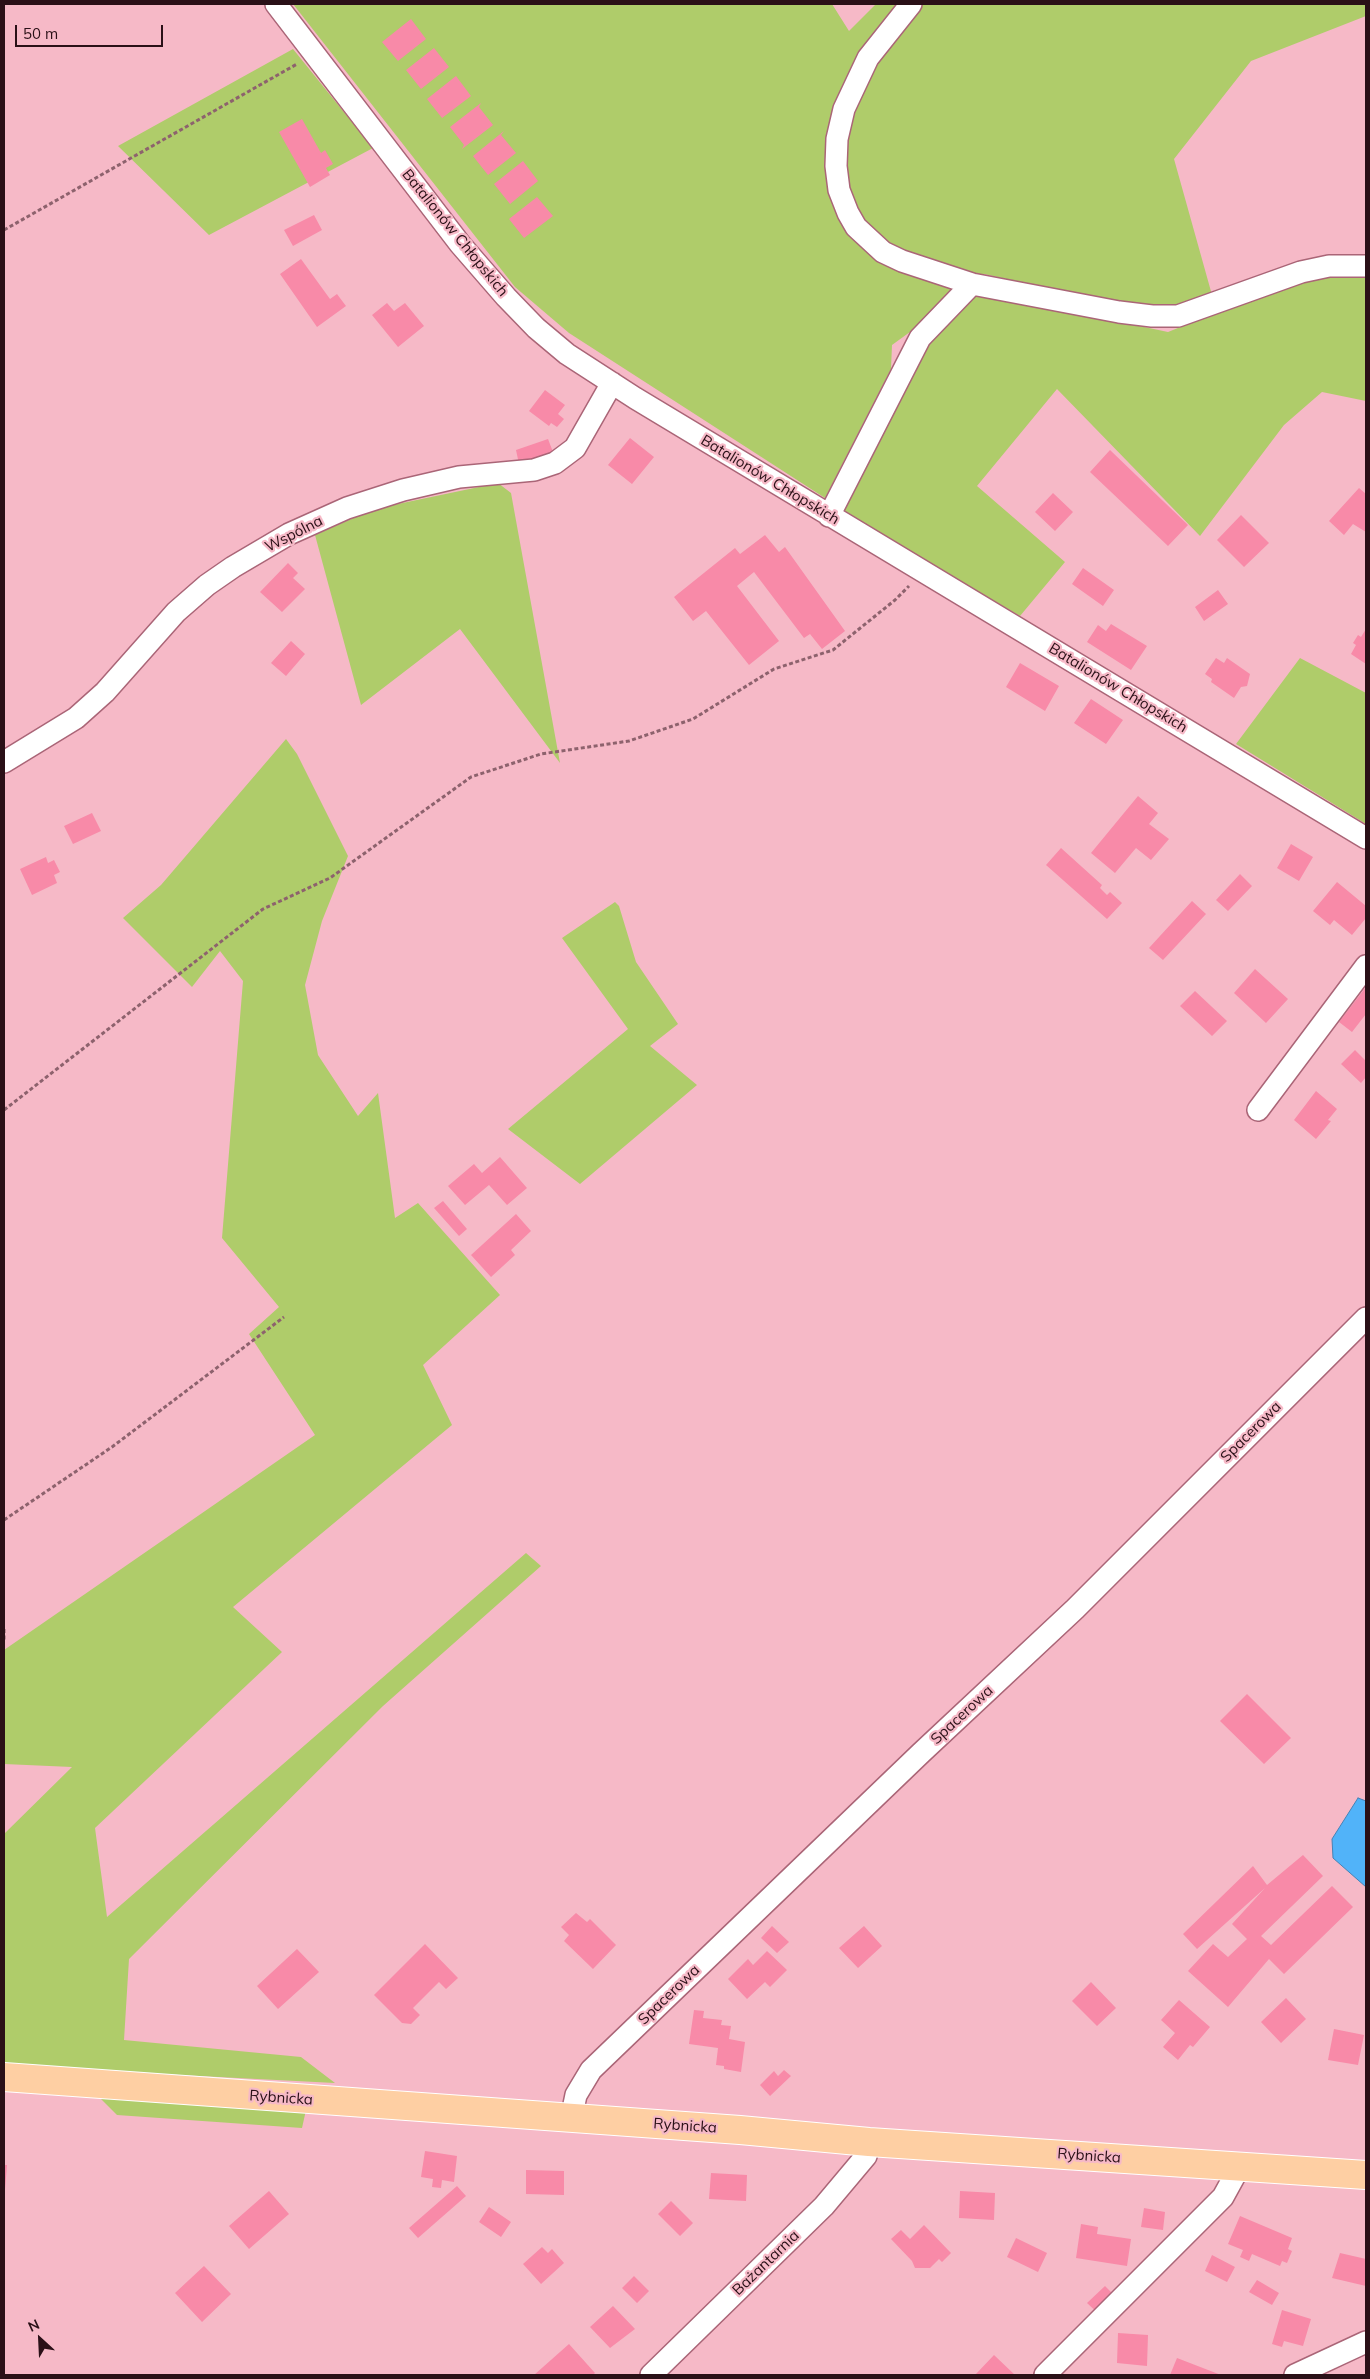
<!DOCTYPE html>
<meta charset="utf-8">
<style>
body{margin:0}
#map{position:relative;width:1370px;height:2379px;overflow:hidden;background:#f6b9c7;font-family:Mulish,sans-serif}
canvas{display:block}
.frame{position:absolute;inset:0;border:5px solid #2a1017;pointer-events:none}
.north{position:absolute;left:15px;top:2314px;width:50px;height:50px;-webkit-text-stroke:4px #f6b9c7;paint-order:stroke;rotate:335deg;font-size:14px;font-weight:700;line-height:20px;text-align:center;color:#2a1017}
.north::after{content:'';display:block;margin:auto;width:18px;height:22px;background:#2a1017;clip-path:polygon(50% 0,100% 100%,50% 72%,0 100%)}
.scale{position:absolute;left:15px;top:25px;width:148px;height:22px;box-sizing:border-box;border:2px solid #2a1017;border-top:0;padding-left:6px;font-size:15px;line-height:18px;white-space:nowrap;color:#2a1017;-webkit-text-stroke:4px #f6b9c7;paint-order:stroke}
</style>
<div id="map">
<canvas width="1370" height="2379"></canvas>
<div class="frame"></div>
<div class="north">N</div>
<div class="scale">50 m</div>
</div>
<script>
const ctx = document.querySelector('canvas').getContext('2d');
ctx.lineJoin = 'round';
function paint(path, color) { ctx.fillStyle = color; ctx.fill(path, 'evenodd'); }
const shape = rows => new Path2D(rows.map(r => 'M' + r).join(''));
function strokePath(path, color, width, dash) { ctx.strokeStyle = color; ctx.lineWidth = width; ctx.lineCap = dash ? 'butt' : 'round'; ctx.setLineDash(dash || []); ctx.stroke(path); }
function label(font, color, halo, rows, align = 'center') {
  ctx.font = font + ' Mulish,sans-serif'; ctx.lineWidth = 4.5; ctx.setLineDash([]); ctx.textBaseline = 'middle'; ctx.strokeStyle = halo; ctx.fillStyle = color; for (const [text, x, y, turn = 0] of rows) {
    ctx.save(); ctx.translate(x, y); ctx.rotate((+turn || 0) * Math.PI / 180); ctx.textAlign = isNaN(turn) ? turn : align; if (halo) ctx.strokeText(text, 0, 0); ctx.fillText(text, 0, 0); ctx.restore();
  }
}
paint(shape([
 [293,4,832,4,849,31,876,4,1366,4,1366,16,1251,61,1174,159,1212,295,1178,316,984,274,953,291,961,295,892,345,891,369,825,498,569,333,515,287],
 [293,49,373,148,209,235,118,146],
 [1366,267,1366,401,1322,392,1284,425,1200,536,1057,389,977,486,1065,562,1020,616,841,512,927,340,977,292,1168,332,1285,285],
 [498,483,511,493,560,763,460,629,361,705,315,535,374,509],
 [1300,658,1366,693,1366,824,1236,744],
 [286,739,297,754,348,856,322,921,305,985,318,1055,358,1116,378,1093,395,1218,418,1203,500,1295,423,1365,452,1425,233,1607,282,1652,95,1828,107,1917,526,1553,541,1566,383,1706,129,1959,124,2040,301,2057,335,2083,4,2066,4,1834,72,1767,4,1764,4,1650,315,1435,249,1334,279,1307,222,1238,243,981,220,951,192,987,123,918,161,885],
 [615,902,619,906,636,962,678,1024,650,1046,697,1085,580,1184,508,1129,628,1029,562,938],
 [99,2097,306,2110,302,2128,117,2115]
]), '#afcc6a');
const water = shape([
 [1358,1798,1366,1801,1366,1887,1333,1858,1332,1839,1358,1798]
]);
paint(water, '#51b3f9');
strokePath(water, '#4582b5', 1);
paint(shape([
 [411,19,426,39,398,61,382,42],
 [434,48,449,67,421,89,406,70],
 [456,76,471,96,442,118,427,99],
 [481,103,479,107,493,125,462,149,464,145,450,127],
 [302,119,321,153,325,150,333,164,326,168,330,175,310,187,279,132],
 [504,131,501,135,516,153,488,175,473,156],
 [523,161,538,181,510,204,494,184],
 [537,197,553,216,524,238,509,219],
 [314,215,322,230,293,246,284,230],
 [301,259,330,299,337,294,346,306,317,327,280,274],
 [387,303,394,311,405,303,424,326,398,347,372,315],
 [545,390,565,405,558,414,564,419,557,427,551,423,549,426,529,411],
 [630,438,654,457,632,484,608,465],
 [548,439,553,452,519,464,516,450],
 [1110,450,1188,525,1168,546,1090,472],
 [1359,488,1366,494,1366,532,1353,524,1344,535,1329,521],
 [1053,493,1073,512,1055,531,1035,512],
 [1241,515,1269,543,1244,567,1217,540],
 [765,535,779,552,785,547,845,631,822,649,810,634,804,638,754,572,737,586,779,641,749,665,706,611,693,621,674,597,735,548,740,554],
 [288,563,298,573,293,578,305,589,282,612,260,592],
 [1083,568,1114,590,1103,606,1072,584],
 [1218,590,1228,604,1204,621,1195,607],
 [1111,624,1147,646,1131,670,1087,642,1098,625,1106,631],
 [1366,629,1366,664,1351,654,1356,645,1353,643,1358,635,1361,637],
 [291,641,305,654,286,676,271,663],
 [1216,658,1224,663,1227,658,1250,674,1247,686,1241,687,1234,698,1211,682,1212,679,1205,674],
 [1020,663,1059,686,1045,711,1006,687],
 [1091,699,1123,720,1106,744,1074,723],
 [1138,796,1158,813,1149,824,1169,839,1151,860,1136,848,1115,873,1091,853],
 [92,813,101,831,73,844,64,826],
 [1291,844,1313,857,1299,881,1277,868],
 [1061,848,1102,885,1100,888,1107,895,1110,892,1122,903,1107,919,1046,865],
 [46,857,48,863,54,860,60,872,54,875,57,883,32,895,20,869],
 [1240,874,1252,886,1228,911,1216,900],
 [1337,882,1366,906,1366,918,1352,935,1334,920,1330,925,1313,911],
 [1192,901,1206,914,1163,960,1149,948],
 [1255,969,1288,999,1266,1023,1234,993],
 [1366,987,1366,1014,1352,1032,1339,1022],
 [1195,991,1227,1021,1212,1036,1180,1006],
 [1355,1050,1366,1061,1366,1077,1361,1083,1341,1064],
 [1316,1091,1337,1109,1328,1120,1331,1121,1316,1139,1294,1120],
 [500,1157,527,1188,507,1205,489,1185,465,1205,448,1186,474,1164,482,1173],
 [443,1201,467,1229,459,1236,434,1208],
 [516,1214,531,1231,511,1250,515,1255,491,1277,471,1255],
 [1247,1694,1291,1738,1264,1764,1220,1721],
 [1303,1855,1323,1876,1261,1936,1271,1945,1332,1886,1353,1907,1284,1974,1269,1959,1228,2007,1188,1971,1213,1944,1228,1957,1247,1939,1232,1924,1265,1888,1197,1949,1183,1934,1253,1866,1267,1885],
 [576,1913,587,1922,590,1919,616,1945,593,1969,564,1941,569,1935,561,1927],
 [772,1926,789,1942,777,1953,761,1938],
 [864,1926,882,1946,858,1968,839,1948],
 [425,1944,458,1978,446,1989,439,1982,413,2008,420,2015,411,2024,402,2023,374,1995],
 [297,1949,319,1972,278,2009,257,1986],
 [767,1951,787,1970,770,1987,765,1982,747,1999,728,1979,748,1959,753,1965],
 [1091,1982,1116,2008,1097,2026,1072,2001],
 [1286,1998,1306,2019,1281,2043,1261,2022],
 [1179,2000,1210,2027,1193,2047,1190,2045,1178,2060,1163,2047,1175,2033,1161,2020],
 [694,2010,704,2011,703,2018,722,2020,721,2025,731,2026,729,2039,745,2042,741,2072,724,2069,724,2066,716,2065,718,2048,689,2044],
 [1334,2029,1364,2035,1358,2065,1328,2060],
 [784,2070,791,2076,770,2096,760,2085,774,2071,778,2076],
 [425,2151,457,2156,454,2182,442,2180,441,2188,432,2187,433,2179,421,2177],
 [4,2165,7,2165,5,2190,4,2189],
 [526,2170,564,2171,564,2195,526,2194],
 [711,2173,747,2175,746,2201,709,2199],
 [457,2186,466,2196,418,2238,409,2228],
 [269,2191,289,2214,249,2249,229,2226],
 [960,2191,995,2193,994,2220,959,2218],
 [671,2201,693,2223,680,2236,658,2214],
 [489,2207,511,2222,501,2237,479,2222],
 [1144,2208,1165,2212,1163,2230,1141,2227],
 [1240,2216,1292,2238,1288,2249,1292,2251,1287,2263,1282,2261,1280,2266,1252,2254,1249,2261,1240,2257,1243,2250,1228,2244],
 [1081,2224,1098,2227,1097,2234,1131,2239,1127,2266,1076,2258],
 [924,2225,951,2253,942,2262,939,2259,930,2268,915,2268,912,2261,891,2239,901,2230,910,2239],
 [1016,2238,1047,2253,1038,2272,1007,2257],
 [542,2247,548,2253,552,2249,564,2263,541,2284,523,2264],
 [1340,2253,1366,2259,1366,2286,1332,2278],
 [1212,2255,1235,2267,1227,2282,1205,2271],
 [204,2266,231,2294,202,2322,175,2293],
 [634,2276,649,2291,637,2303,622,2288],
 [1257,2280,1279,2293,1272,2305,1249,2292],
 [1105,2286,1117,2298,1100,2315,1087,2303],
 [613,2306,635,2329,610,2348,590,2327],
 [1282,2310,1311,2319,1303,2346,1284,2341,1282,2347,1272,2344],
 [1118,2333,1148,2335,1147,2366,1117,2363],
 [569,2344,595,2373,593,2375,534,2375],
 [994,2355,1015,2375,975,2375],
 [1177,2358,1221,2375,1170,2375]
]), '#f88aa8');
const minor = shape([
 [276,4,460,244,506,297,536,328,567,354,635,398,1366,838],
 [911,4,868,58,844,109,837,139,836,166,839,190,848,213,856,227,883,252,902,261,972,284],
 [829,516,920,338,972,284,1119,312,1152,316,1178,316,1301,272,1329,266,1366,266],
 [4,762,76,718,105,692,176,612,207,585,233,567,289,534,347,508,403,490,459,477,534,470,555,463,575,448,612,383],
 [1258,1110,1366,966],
 [571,2119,576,2095,591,2070,921,1753,1075,1609,1366,1318],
 [651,2375,824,2206,866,2156,869,2142],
 [1045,2375,1223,2197,1240,2166],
 [1295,2375,1366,2342]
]);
const major = shape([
 [4,2077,740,2130,869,2142,1366,2175]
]);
strokePath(minor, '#aa6577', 24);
strokePath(major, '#fff', 30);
strokePath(shape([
 [4,230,297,64],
 [4,1110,263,909,330,878,471,777,541,754,629,741,693,719,774,669,833,650,895,600,909,586],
 [4,1520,112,1447,284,1317],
 [4,1629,4,1642]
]), '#8d626d', 3, [4, 2.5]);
strokePath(minor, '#fff', 21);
strokePath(major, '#fecfa3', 28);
label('15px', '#2a1017', '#f6b9c7', [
 ["Batalionów Chłopskich",455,233,51],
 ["Batalionów Chłopskich",770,480,31],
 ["Wspólna",294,534,-27],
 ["Batalionów Chłopskich",1118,688,31],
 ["Spacerowa",1251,1432,-45],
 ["Spacerowa",962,1715,-43],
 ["Spacerowa",669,1995,-44],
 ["Rybnicka",281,2098,4],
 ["Rybnicka",685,2126,4],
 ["Rybnicka",1089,2156,4],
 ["Bażantarnia",766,2263,-44]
]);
</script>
